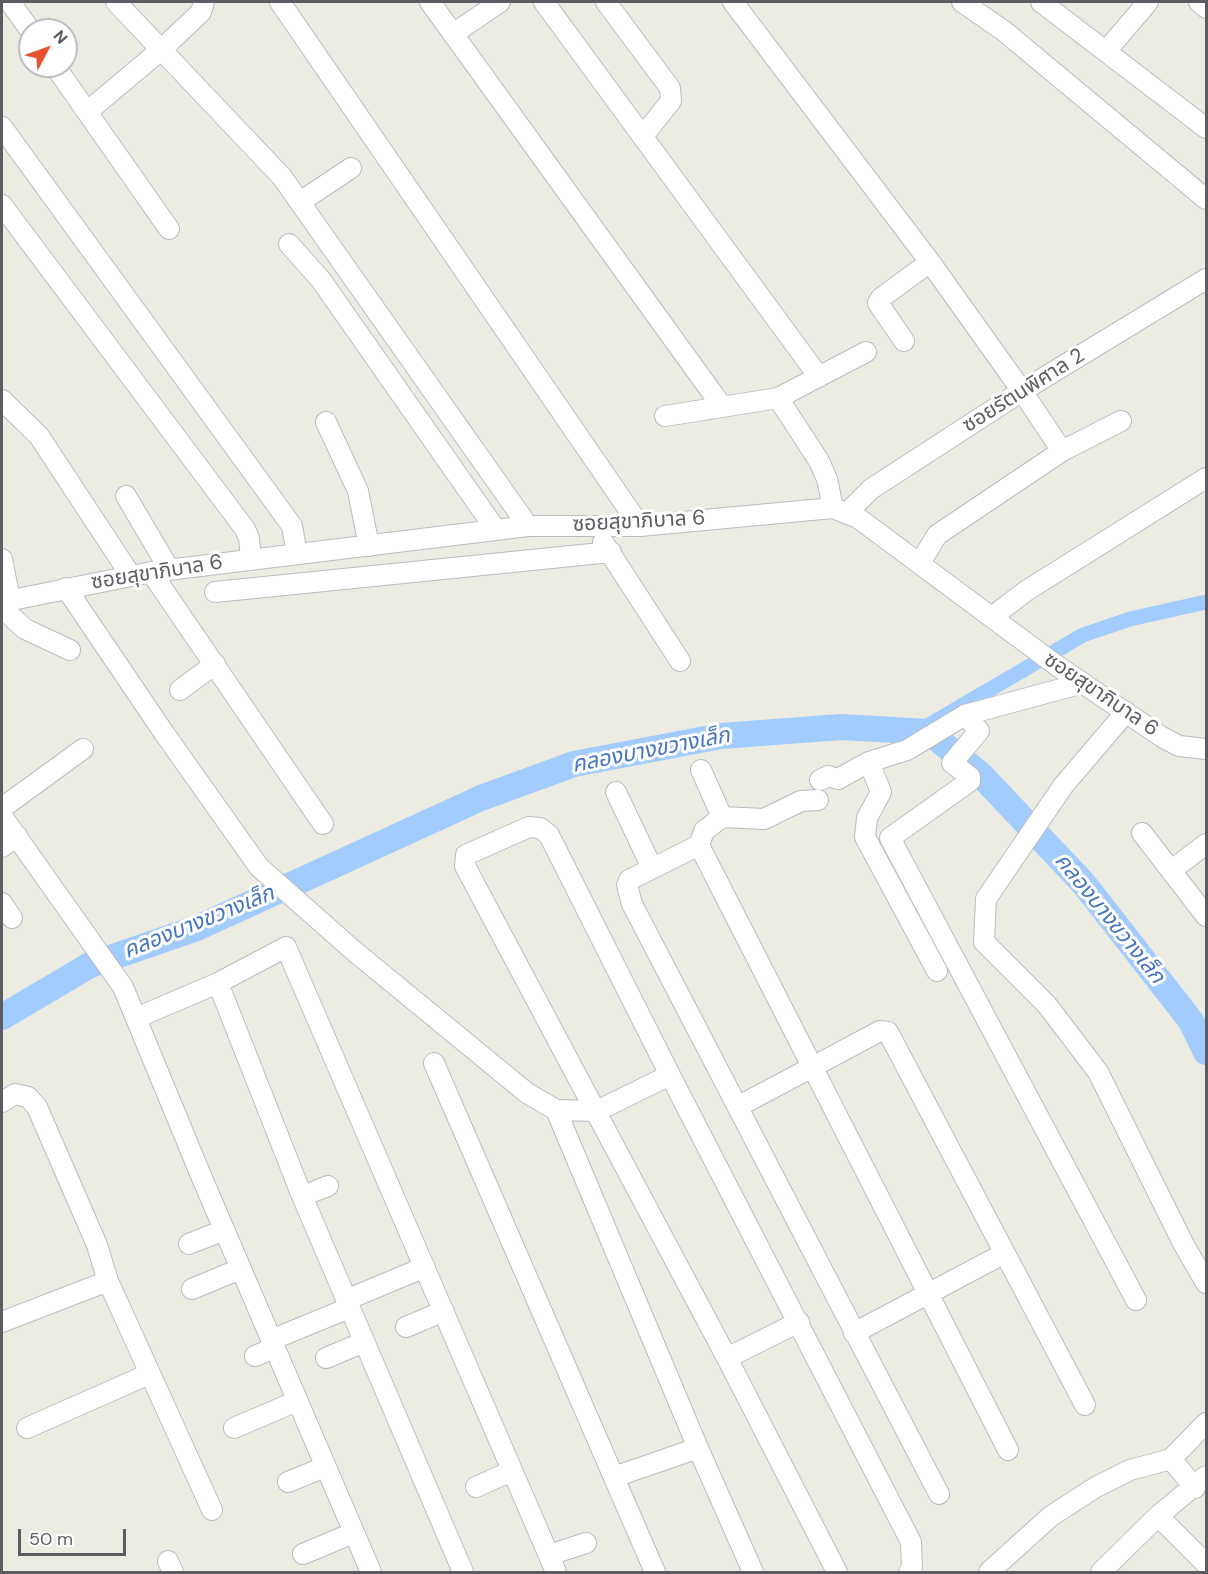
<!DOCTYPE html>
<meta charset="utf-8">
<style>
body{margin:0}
#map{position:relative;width:1208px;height:1574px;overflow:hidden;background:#edece2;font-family:"DM Sans",sans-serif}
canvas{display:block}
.frame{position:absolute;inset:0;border:3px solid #5b5d63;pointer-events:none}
.north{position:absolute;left:18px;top:18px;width:60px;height:60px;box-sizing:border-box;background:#fff;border:2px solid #bdbec1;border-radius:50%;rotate:49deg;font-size:16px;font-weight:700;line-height:24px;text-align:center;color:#5b5d63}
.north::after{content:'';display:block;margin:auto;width:21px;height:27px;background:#e65130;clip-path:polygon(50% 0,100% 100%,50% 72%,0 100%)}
.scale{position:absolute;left:18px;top:1529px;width:108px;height:27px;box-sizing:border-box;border:3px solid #5b5d63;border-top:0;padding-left:8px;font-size:18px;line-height:21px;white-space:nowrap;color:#5b5d63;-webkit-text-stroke:4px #fff;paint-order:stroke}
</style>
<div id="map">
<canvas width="1208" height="1574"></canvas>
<div class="frame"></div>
<div class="north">N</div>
<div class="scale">50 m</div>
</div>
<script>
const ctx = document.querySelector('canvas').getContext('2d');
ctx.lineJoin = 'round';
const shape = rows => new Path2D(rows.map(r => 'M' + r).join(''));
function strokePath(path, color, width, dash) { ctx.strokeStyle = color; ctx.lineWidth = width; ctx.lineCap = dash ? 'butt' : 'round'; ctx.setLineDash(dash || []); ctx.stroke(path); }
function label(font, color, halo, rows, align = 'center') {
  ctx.font = font + ' "DM Sans","Noto Sans Thai",sans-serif'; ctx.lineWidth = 6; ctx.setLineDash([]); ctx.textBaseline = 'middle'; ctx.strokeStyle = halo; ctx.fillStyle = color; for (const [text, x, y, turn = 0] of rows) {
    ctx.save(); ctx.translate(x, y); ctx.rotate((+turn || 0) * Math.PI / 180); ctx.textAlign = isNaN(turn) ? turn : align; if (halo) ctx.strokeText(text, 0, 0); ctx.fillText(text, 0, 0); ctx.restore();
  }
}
strokePath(shape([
 [917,732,1083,635,1130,619,1206,602]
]), '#a2ccfd', 15);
strokePath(shape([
 [2,1017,90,965,197,928,481,798,574,764,721,736,841,727,929,732,981,775,1084,884,1191,1021,1206,1052]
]), '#a2ccfd', 26);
const minor = shape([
 [10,2,30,30],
 [116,2,282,177,528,526],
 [280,2,640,526],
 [430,2,721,405],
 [544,2,819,377],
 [606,2,670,88,671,101,643,136],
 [733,2,930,262,1022,391,1062,451],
 [962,2,1004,31,1206,199],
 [1041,2,1206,128],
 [1199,2,1206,8],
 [453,34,500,2],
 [1107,50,1148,2],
 [55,66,87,112,162,49,201,12,204,2],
 [87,112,169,229],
 [2,127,292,526,297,554],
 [300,202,351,168],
 [2,205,245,529,249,538,251,560],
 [289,244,321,280,496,530],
 [904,341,878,303,881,298,930,262],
 [778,398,819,461,827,479,833,508],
 [2,400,39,436,131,576],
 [665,416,778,398,866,352],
 [326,422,358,491,369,546],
 [126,496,169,569],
 [848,512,871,489,1022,391,1206,279],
 [603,542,680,661],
 [2,559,10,600],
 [920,563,937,535,1062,451,1121,421],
 [151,572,323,824],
 [66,588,164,733,259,867,354,951,527,1093,556,1110,597,1111,670,1075,911,1542,912,1568,909,1572],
 [215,592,611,552],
 [2,602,151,572,528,526,640,526,833,508,858,518,1056,665,1162,737,1179,746,1206,749],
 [2,608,25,629,70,650],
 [992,617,1026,591,1206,478],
 [180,690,215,664],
 [1126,712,1063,786,986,899,984,942,1047,1005,1098,1072,1184,1245,1206,1283],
 [965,715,979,731,952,763,970,777,970,781,890,838,1136,1300],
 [869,762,881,792,867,818,865,837,937,971],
 [701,770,722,817],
 [820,780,828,776,838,779,869,762,907,750,965,715,1083,683],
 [616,792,652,868],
 [818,800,801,801,764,819,722,817,704,831,699,845,1008,1450],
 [2,808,83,749],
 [2,816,123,987,202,1178,371,1572],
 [1142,833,1206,916],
 [699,845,629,880,627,885,632,904,939,1494],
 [2,847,17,836],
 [1172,870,1206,844],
 [2,903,12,918],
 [218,983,302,1196,463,1572],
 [136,1018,218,983,286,947,556,1572],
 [434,1063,655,1572],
 [670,1075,549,835,540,828,529,827,466,855,465,866,727,1358,837,1572],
 [2,1102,15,1094,28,1097,37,1107,97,1245,108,1281,212,1510],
 [739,1106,880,1031,888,1032,1085,1405],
 [556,1110,698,1448,753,1572],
 [302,1196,328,1186],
 [189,1244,224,1230],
 [192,1289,240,1269],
 [346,1300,425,1267],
 [2,1322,108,1281],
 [406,1327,444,1311],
 [854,1333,1003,1254],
 [271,1340,349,1308],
 [255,1356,274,1348],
 [326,1358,364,1342],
 [727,1358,799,1322],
 [27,1428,149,1374],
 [234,1428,297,1401],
 [1171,1459,1195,1488],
 [614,1477,698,1448],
 [288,1482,325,1467],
 [476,1487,512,1471],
 [1158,1516,1206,1564],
 [303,1554,353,1533],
 [549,1555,586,1543],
 [168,1561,173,1572],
 [989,1572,1051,1516,1096,1487,1130,1470,1171,1459,1206,1423],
 [1101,1572,1158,1516,1206,1476]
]);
strokePath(minor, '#babbc1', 22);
strokePath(minor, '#fff', 20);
label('21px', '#5b5d63', '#fff', [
 ["ซอยรัตนพิศาล 2",1024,391,-32],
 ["ซอยสุขาภิบาล 6",639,522,-3],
 ["ซอยสุขาภิบาล 6",157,573,-9],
 ["ซอยสุขาภิบาล 6",1101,695,34]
]);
label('italic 22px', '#4574c0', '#fff', [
 ["คลองบางขวางเล็ก",651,751,-11],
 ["คลองบางขวางเล็ก",1109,919,51],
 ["คลองบางขวางเล็ก",199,923,-22]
]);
</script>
